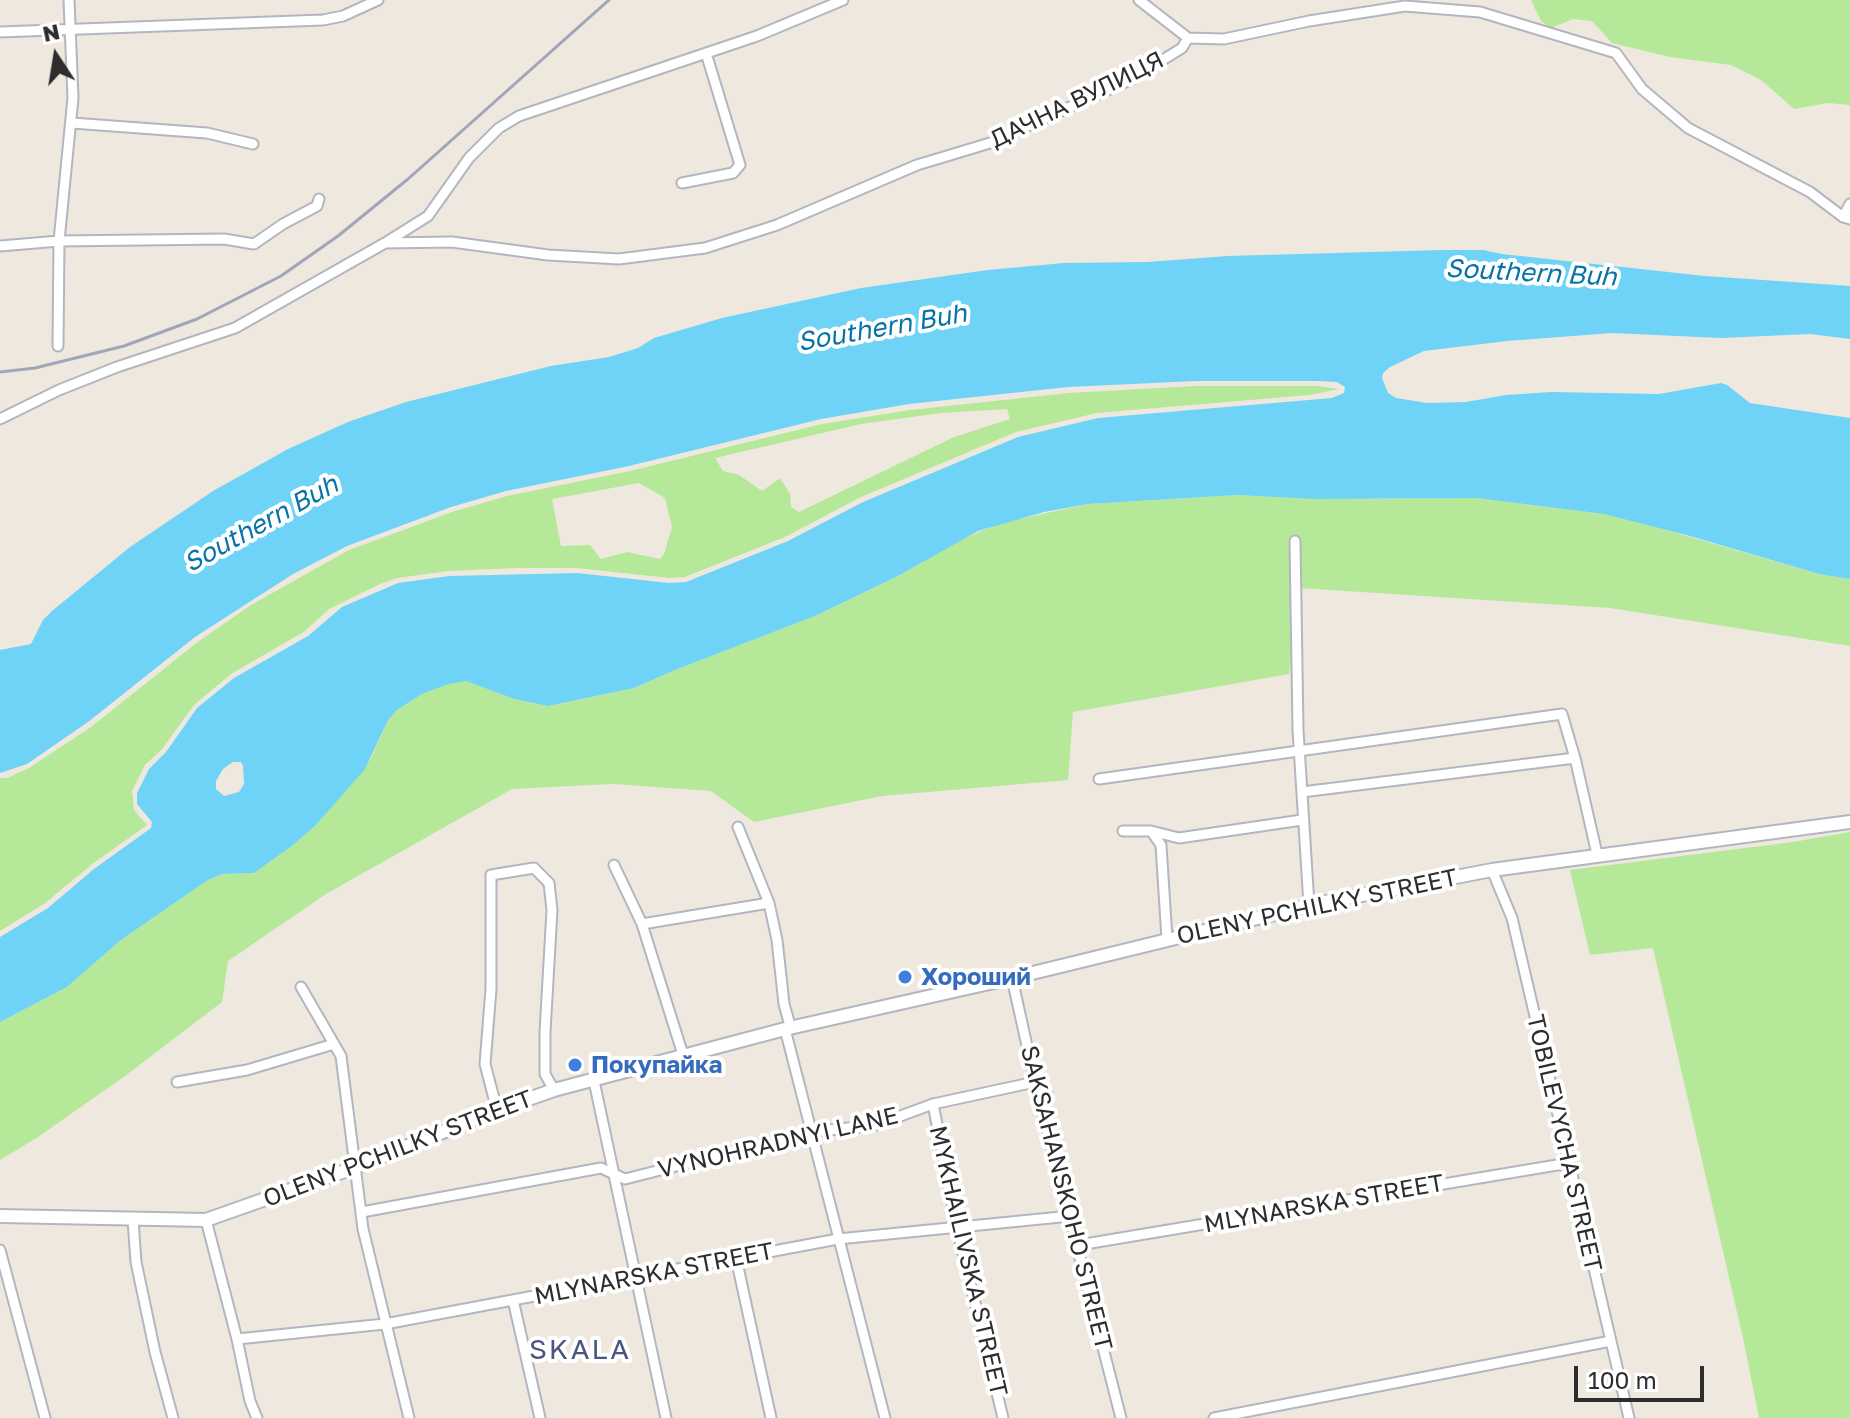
<!DOCTYPE html>
<meta charset="utf-8">
<style>
body{margin:0}
#map{position:relative;width:1850px;height:1418px;overflow:hidden;background:#efe8df;font-family:"Golos Text",sans-serif}
canvas{display:block}
.north{position:absolute;left:16px;top:16px;width:80px;height:80px;-webkit-text-stroke:6px #fff;paint-order:stroke;rotate:348deg;font-size:22px;font-weight:700;line-height:32px;text-align:center;color:#2d2d2d}
.north::after{content:'';display:block;margin:auto;width:28px;height:36px;background:#2d2d2d;clip-path:polygon(50% 0,100% 100%,50% 72%,0 100%)}
.scale{position:absolute;left:1574px;top:1366px;width:130px;height:36px;box-sizing:border-box;border:4px solid #2d2d2d;border-top:0;padding-left:10px;font-size:24px;line-height:28px;white-space:nowrap;color:#2d2d2d;-webkit-text-stroke:6px #fff;paint-order:stroke}
</style>
<div id="map">
<canvas width="1850" height="1418"></canvas>
<div class="north">N</div>
<div class="scale">100 m</div>
</div>
<script>
const ctx = document.querySelector('canvas').getContext('2d');
ctx.lineJoin = 'round';
function paint(path, color) { ctx.fillStyle = color; ctx.fill(path, 'evenodd'); }
const shape = rows => new Path2D(rows.map(r => 'M' + r).join(''));
function strokePath(path, color, width, dash) { ctx.strokeStyle = color; ctx.lineWidth = width; ctx.lineCap = dash ? 'butt' : 'round'; ctx.setLineDash(dash || []); ctx.stroke(path); }
function label(font, color, halo, rows, align = 'center') {
  ctx.font = font + ' "Golos Text",sans-serif'; ctx.lineWidth = 8; ctx.setLineDash([]); ctx.textBaseline = 'middle'; ctx.strokeStyle = halo; ctx.fillStyle = color; for (const [text, x, y, turn = 0] of rows) {
    ctx.save(); ctx.translate(x, y); ctx.rotate((+turn || 0) * Math.PI / 180); ctx.textAlign = isNaN(turn) ? turn : align; if (halo) ctx.strokeText(text, 0, 0); ctx.fillText(text, 0, 0); ctx.restore();
  }
}
paint(shape([
 [1531,0,1850,0,1850,105,1828,103,1794,109,1761,80,1731,65,1670,57,1612,43,1592,21,1573,19,1551,28,1541,21],
 [1196,386,1318,386,1339,389,1309,395,1097,413,1016,432,861,497,785,537,685,577,669,578,577,568,518,568,448,571,397,578,380,584,329,609,305,631,231,674,194,705,162,749,145,765,132,791,134,810,147,825,91,865,45,903,0,931,0,778,7,778,29,768,91,727,199,641,251,605,349,550,452,512,507,496,630,471,822,424,910,410,1069,393],
 [1007,409,1010,419,954,437,799,512,791,507,790,494,780,478,762,491,739,475,723,471,715,458,861,424,941,413],
 [639,483,665,498,672,527,664,554,660,559,627,552,601,559,590,545,561,546,552,499],
 [1237,495,1313,499,1476,498,1604,514,1645,524,1819,574,1850,579,1850,646,1610,608,1299,588,1289,674,1073,712,1068,780,882,796,754,822,711,791,613,784,512,789,326,894,228,961,222,1002,125,1076,38,1137,0,1160,0,1022,67,987,121,940,208,880,222,874,254,873,292,846,316,825,355,780,371,758,388,720,397,710,422,694,449,684,466,681,514,699,548,706,634,688,675,670,815,616,896,577,964,538,1001,523,1088,504],
 [1850,832,1850,1418,1759,1418,1743,1338,1653,948,1590,955,1570,870,1793,842]
]), '#b5e899');
paint(shape([
 [1442,250,1483,250,1502,254,1705,276,1850,286,1850,339,1810,334,1721,338,1612,333,1507,341,1424,351,1390,367,1383,373,1382,378,1388,393,1396,398,1427,403,1466,402,1506,395,1552,392,1659,394,1721,383,1727,385,1750,403,1850,418,1850,579,1819,574,1690,536,1604,514,1476,498,1313,499,1237,495,1088,504,1044,512,978,531,896,577,815,616,675,670,634,688,548,706,514,699,466,681,449,684,422,694,397,710,388,720,365,769,316,825,292,846,254,873,222,874,208,880,121,940,67,987,0,1022,0,937,48,908,94,869,151,828,152,822,137,804,137,793,149,769,166,752,197,708,234,678,308,636,342,607,398,583,449,576,577,573,669,583,686,582,788,541,863,502,1018,437,1098,418,1332,398,1344,393,1345,387,1337,382,1318,381,1196,381,1068,387,909,404,821,419,629,466,506,491,451,507,347,546,293,574,195,637,88,722,27,764,0,773,0,650,31,644,43,620,52,611,130,547,213,491,288,449,348,422,406,402,551,366,609,357,638,348,654,338,722,318,861,288,988,270,1064,263,1147,262,1228,256],
 [233,762,241,762,243,766,244,784,239,792,224,796,216,789,216,781,223,769]
]), '#6ed3f6');
const street = shape([
 [1139,0,1188,38],
 [0,32,323,20,343,16,378,0],
 [1188,38,1224,39,1309,21,1405,6,1480,12,1616,53,1642,89,1688,128,1810,192,1843,217,1850,219],
 [72,123,207,133,253,144],
 [682,183,733,173,740,165,706,53],
 [1843,217,1850,204],
 [385,243,452,242,548,255,619,259,705,248,777,225,917,165,990,143,1132,79,1182,48,1188,38],
 [0,246,59,241,224,239,254,244,283,224,317,206,319,199],
 [58,346,59,241,73,98,69,0],
 [0,419,59,390,117,367,235,328,385,243,428,216,469,158,499,128,519,116,757,36,843,0],
 [1295,541,1298,730,1309,905],
 [1099,779,1562,714,1575,758,1597,854],
 [1302,792,1575,758],
 [738,827,769,903,777,940,784,1004,791,1029],
 [1123,831,1151,831,1179,838,1302,820],
 [1151,831,1161,845,1167,939],
 [614,865,642,924,684,1058],
 [1492,870,1512,918,1629,1418],
 [642,924,769,903],
 [1012,978,1035,1082,1121,1418],
 [301,987,341,1056,363,1229,409,1418],
 [785,1029,885,1418],
 [594,1081,666,1418],
 [177,1082,247,1070,334,1044],
 [933,1104,957,1228,1003,1418],
 [497,1110,485,1064,491,989,491,875,534,868,549,883,552,910,545,1032,545,1074,554,1090],
 [362,1212,601,1168,625,1179,810,1132,876,1125,933,1104,1035,1082,1047,1094],
 [133,1220,136,1262,155,1352,173,1418],
 [206,1220,237,1339,250,1401,257,1418],
 [1079,1245,1569,1163],
 [0,1250,45,1418],
 [736,1258,771,1418],
 [513,1300,540,1418],
 [237,1339,385,1324,838,1239,1071,1216],
 [1214,1418,1611,1341]
]);
const secondary = shape([
 [0,1216,206,1220,356,1167,497,1110,554,1090,785,1029,1012,978,1315,904,1492,870,1850,822]
]);
strokePath(street, '#b3b6c1', 13);
strokePath(secondary, '#b3b6c1', 16);
strokePath(street, '#fff', 9);
strokePath(secondary, '#fff', 12);
strokePath(shape([
 [0,372,35,368,124,346,197,319,281,276,338,236,408,179,609,0]
]), '#a1a5b8', 3);
for (const [x, y, r, color] of [
 [905,977,8,"#3f7fe0"],
 [575,1065,8,"#3f7fe0"]
]) { const dot = new Path2D(); dot.arc(x, y, r, 0, 2 * Math.PI); ctx.fillStyle = color; ctx.fill(dot); strokePath(dot, '#fff', 3); }
label('24px', '#2d2d2d', '#fff', [
 ["ДАЧНА ВУЛИЦЯ",1077,100,-26],
 ["OLENY PCHILKY STREET",1317,907,-12],
 ["VYNOHRADNYI LANE",778,1143,-13],
 ["TOBILEVYCHA STREET",1564,1143,77],
 ["OLENY PCHILKY STREET",398,1149,-21],
 ["SAKSAHANSKOHO STREET",1066,1198,76],
 ["MLYNARSKA STREET",1324,1204,-10],
 ["MYKHAILIVSKA STREET",968,1261,77],
 ["MLYNARSKA STREET",654,1274,-11]
]);
label('bold 24px', '#366cbe', '#fff', [
 ["Хороший",921,977],
 ["Покупайка",591,1065]
], 'left');
label('italic 26px', '#0673a9', '#fff', [
 ["Southern Buh",1531,273,3],
 ["Southern Buh",882,328,-10],
 ["Southern Buh",261,524,-29]
]);
ctx.letterSpacing = '2px';
label('28px', '#4a5582', '#fff', [
 ["SKALA",580,1350]
]);
ctx.letterSpacing = '0px';
</script>
